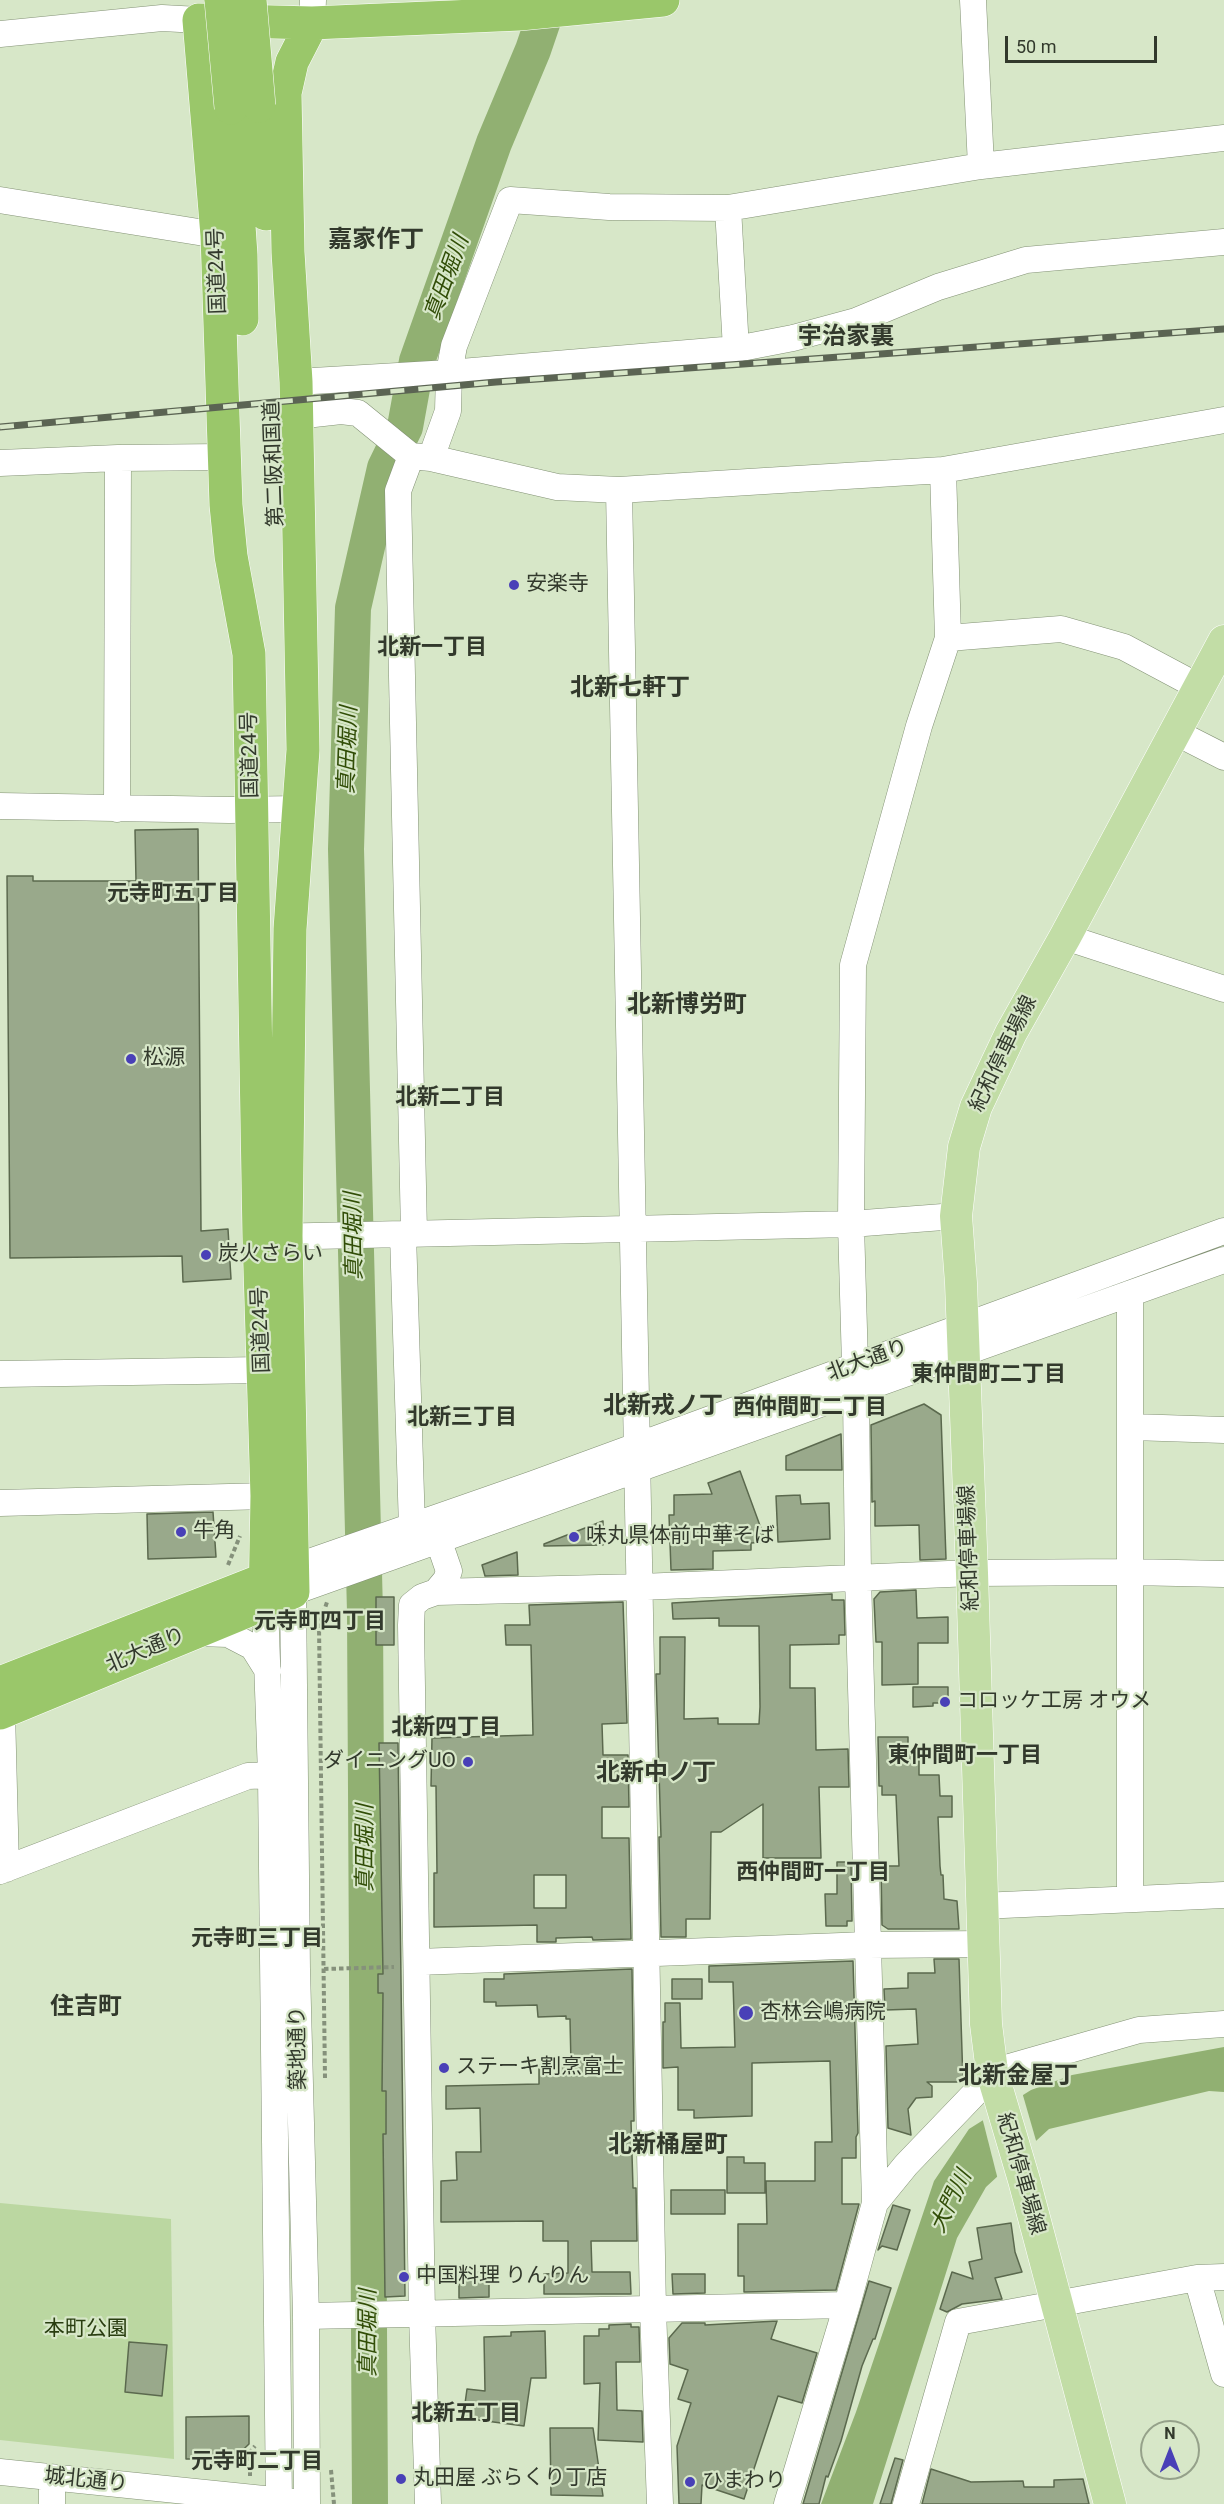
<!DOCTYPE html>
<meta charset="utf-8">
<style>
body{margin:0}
#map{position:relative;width:1224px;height:2504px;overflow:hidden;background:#d7e7c8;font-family:Roboto,sans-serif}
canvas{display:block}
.north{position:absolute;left:1140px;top:2420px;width:60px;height:60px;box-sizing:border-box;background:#d7e7c8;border:2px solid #95a18a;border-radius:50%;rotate:0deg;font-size:16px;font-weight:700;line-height:24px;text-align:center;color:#32392c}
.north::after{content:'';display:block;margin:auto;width:21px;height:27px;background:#4940b7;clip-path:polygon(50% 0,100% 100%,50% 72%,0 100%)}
.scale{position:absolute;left:1005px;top:36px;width:152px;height:27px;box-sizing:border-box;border:3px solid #32392c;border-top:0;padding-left:8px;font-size:18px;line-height:21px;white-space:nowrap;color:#32392c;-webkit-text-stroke:4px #d7e7c8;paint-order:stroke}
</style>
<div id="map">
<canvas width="1224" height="2504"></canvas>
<div class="north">N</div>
<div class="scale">50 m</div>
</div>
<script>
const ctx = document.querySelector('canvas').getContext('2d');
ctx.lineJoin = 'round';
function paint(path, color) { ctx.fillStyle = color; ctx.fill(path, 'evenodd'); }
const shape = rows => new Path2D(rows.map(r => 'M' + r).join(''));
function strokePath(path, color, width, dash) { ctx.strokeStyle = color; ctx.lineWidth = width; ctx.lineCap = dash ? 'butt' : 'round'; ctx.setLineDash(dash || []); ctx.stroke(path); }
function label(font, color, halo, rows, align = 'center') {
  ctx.font = font + ' Roboto,"Noto Sans JP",sans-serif'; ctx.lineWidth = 4.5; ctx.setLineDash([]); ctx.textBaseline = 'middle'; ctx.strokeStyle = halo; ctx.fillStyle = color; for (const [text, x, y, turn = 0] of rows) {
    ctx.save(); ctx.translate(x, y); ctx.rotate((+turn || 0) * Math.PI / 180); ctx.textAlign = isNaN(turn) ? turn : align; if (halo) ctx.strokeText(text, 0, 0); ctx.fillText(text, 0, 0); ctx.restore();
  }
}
paint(shape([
 [0,2203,171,2219,174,2459,0,2440]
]), '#bbd7a1');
paint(shape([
 [1224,2047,1224,2092,1209,2091,1049,2129,986,2187,957,2238,873,2504,821,2504,856,2412,934,2181,969,2129,1031,2090,1072,2075]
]), '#91b072');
paint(shape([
 [1022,2092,1037,2144,998,2180,982,2117]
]), '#d7e7c8');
strokePath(shape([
 [370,2504,365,1612,346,849,353,608,385,468,405,427,417,361,494,143,533,50,550,0]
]), '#91b072', 36);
const building = shape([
 [198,829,201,1231,228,1229,231,1279,183,1282,182,1256,10,1258,7,876,33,876,33,881,136,881,135,830,198,829],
 [924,1404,941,1415,946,1559,920,1560,919,1525,875,1526,875,1501,872,1502,871,1425,924,1404],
 [841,1434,842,1470,786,1470,786,1456,841,1434],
 [740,1471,766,1542,751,1543,751,1550,713,1551,713,1569,671,1570,669,1515,674,1515,674,1495,712,1494,708,1483,740,1471],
 [800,1495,801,1504,829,1503,830,1539,778,1542,776,1496,800,1495],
 [213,1512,216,1557,148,1559,147,1514,213,1512],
 [603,1521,603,1545,544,1546,544,1544,603,1521],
 [517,1552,518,1575,485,1576,482,1565,517,1552],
 [916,1590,917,1618,948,1617,948,1643,918,1643,918,1684,882,1685,882,1642,876,1642,874,1599,880,1592,916,1590],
 [832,1594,832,1600,844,1600,845,1635,839,1635,839,1644,790,1645,790,1688,815,1688,816,1750,848,1749,849,1787,819,1787,821,1858,763,1858,763,1804,721,1832,711,1832,710,1919,686,1919,686,1937,661,1937,659,1837,661,1837,656,1674,660,1674,660,1637,685,1637,684,1719,718,1718,718,1724,759,1724,760,1707,759,1626,719,1626,719,1618,673,1619,672,1603,832,1594],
 [376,1597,394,1597,394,1645,376,1645,376,1597],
 [623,1602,627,1723,602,1724,603,1755,628,1755,629,1807,602,1807,602,1838,629,1838,631,1939,593,1940,592,1937,556,1938,556,1942,537,1942,537,1925,434,1927,434,1873,437,1873,436,1786,431,1786,432,1738,533,1735,531,1645,506,1645,505,1625,530,1625,529,1605,623,1602],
 [534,1875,566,1875,566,1908,534,1908,534,1875],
 [913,1687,948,1687,948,1703,933,1703,933,1706,913,1707,913,1687],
 [878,1737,908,1737,908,1753,919,1753,919,1775,939,1775,940,1796,952,1796,952,1817,938,1817,940,1866,941,1875,943,1875,944,1899,957,1901,959,1929,888,1929,882,1925,881,1866,899,1866,896,1795,882,1795,882,1786,879,1786,878,1737],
 [379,1743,398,1743,405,2296,385,2297,383,2134,386,2134,386,2091,382,2091,383,1993,378,1993,378,1974,383,1974,379,1743],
 [837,1862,851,1862,852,1921,847,1921,847,1926,826,1926,825,1894,837,1894,837,1862],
 [934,1959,959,1959,963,2082,927,2082,932,2086,932,2097,916,2098,908,2109,911,2135,888,2128,886,2046,918,2044,916,2009,885,2010,884,1989,908,1988,908,1973,935,1973,934,1959],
 [853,1961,858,2133,856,2137,856,2158,842,2158,842,2204,859,2204,836,2290,744,2292,744,2276,738,2276,738,2224,767,2224,766,2181,815,2181,815,2142,832,2142,830,2061,752,2063,752,2116,694,2118,694,2110,678,2110,678,2067,663,2068,663,2022,665,2022,665,2003,680,2003,681,2048,735,2047,733,1982,709,1982,709,1966,853,1961],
 [632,1969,634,2121,631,2121,633,2188,636,2188,637,2241,591,2241,592,2272,630,2272,631,2294,544,2294,544,2274,568,2273,568,2241,543,2241,543,2221,441,2222,441,2181,457,2180,456,2152,481,2152,480,2108,446,2109,446,2086,539,2084,539,2065,571,2065,570,2019,566,2019,566,2016,538,2017,537,2005,496,2006,496,2002,484,2002,484,1979,504,1979,504,1974,632,1969],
 [672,1979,702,1979,702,1999,672,1999,672,1979],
 [727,2157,744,2157,744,2163,765,2163,765,2193,727,2193,727,2157],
 [671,2190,725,2190,725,2214,671,2214,671,2190],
 [893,2205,910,2210,897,2250,882,2246,878,2250,893,2205],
 [1011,2223,1015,2252,1022,2272,995,2278,1002,2299,962,2304,947,2312,940,2309,952,2272,973,2279,969,2262,982,2259,977,2228,1011,2223],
 [459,2272,489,2272,489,2297,459,2298,459,2272],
 [672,2274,705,2274,705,2293,673,2294,672,2274],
 [869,2281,891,2288,875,2339,873,2339,862,2366,841,2441,828,2477,826,2476,819,2504,803,2504,869,2281],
 [777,2321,771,2339,817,2353,802,2403,778,2396,744,2499,702,2485,701,2504,679,2504,677,2446,691,2403,678,2399,688,2370,670,2364,669,2338,682,2323,705,2323,705,2325,777,2321],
 [631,2324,631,2327,639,2327,640,2362,616,2362,617,2410,642,2411,643,2442,598,2440,600,2383,584,2384,584,2336,599,2336,599,2329,609,2329,609,2325,631,2324],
 [545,2331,546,2378,531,2378,524,2426,463,2418,467,2389,485,2391,484,2337,511,2336,511,2332,545,2331],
 [129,2342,167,2345,162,2396,125,2392,129,2342],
 [249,2416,249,2444,226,2466,201,2462,201,2459,186,2459,186,2417,249,2416],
 [550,2428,593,2428,603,2496,551,2495,550,2428],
 [895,2458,903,2460,891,2504,880,2504,895,2458],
 [931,2469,971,2482,1023,2481,1024,2487,1054,2487,1054,2480,1083,2479,1089,2504,922,2504,931,2469]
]);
paint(building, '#99a98b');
strokePath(building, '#5b694e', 1.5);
const minor = shape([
 [973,0,981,166],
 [312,23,313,0],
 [0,34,162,18,199,20],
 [0,200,217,235],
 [728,208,736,349],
 [296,382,449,373,736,349,793,338,856,321,938,287,1026,260,1224,242],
 [296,416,341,411,358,413,411,456,431,458,557,487,619,490,943,470,1224,420],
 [411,456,398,491,414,1233],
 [431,458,448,411,449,373,454,346,510,200,609,207,728,208,981,166,1224,138],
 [0,463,118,458,223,457],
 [619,490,653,2309,660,2504],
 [948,638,1061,629,1124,647,1199,687],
 [1175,732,1224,757],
 [0,806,229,810,299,809],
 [117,809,118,458],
 [1065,937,1224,989],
 [403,1234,412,1528],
 [270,1237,851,1224,956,1216],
 [1130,1294,1130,1899],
 [855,1365,851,1224,853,965,919,726,948,638,943,470],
 [0,1374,263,1370],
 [1132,1427,1224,1430],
 [0,1503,267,1496],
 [292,1568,533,1484,1224,1231],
 [436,1592,641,1587,972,1573,1130,1572,1224,1574],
 [265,1604,271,1775,279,2504],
 [199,1633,228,1634,253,1647,268,1671],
 [2,1712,6,1869],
 [0,1871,248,1776,271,1775],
 [981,1906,1224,1895],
 [418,1962,868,1945,984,1944],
 [875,2203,906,2165,977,2091,992,2072,1139,2030,1224,2024],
 [1197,2278,1224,2374],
 [306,2316,847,2305],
 [0,2472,293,2502],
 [52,2504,52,2478],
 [307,2504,306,2316,297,1969,293,1592,1224,1260],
 [428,2504,422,2314,411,1625,412,1605,422,1597,436,1592,446,1580,449,1571,439,1542],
 [787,2504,847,2305,875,2203,858,1576,856,1392],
 [906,2504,958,2322,1197,2278,1224,2277]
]);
const major = shape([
 [1110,2504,1024,2180,992,2072,986,2024,972,1573,961,1283,956,1216,964,1147,976,1107,1011,1033,1065,937,1224,641]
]);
const highway = shape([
 [259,106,266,214],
 [231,108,241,255,242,319],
 [265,1604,267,1496,259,1237,249,654,231,556,226,505,217,235,199,20,312,23,520,14,663,0],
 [0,1683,283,1572],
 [0,1713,293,1592,286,1236,290,929,303,750,296,382,288,252,285,93,292,62,312,23]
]);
strokePath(minor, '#839275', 27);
strokePath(major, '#fff', 33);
strokePath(highway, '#fff', 34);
strokePath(shape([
 [228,1565,240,1536],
 [324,1969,394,1967],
 [325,2078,319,1626,327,1602],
 [331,2470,334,2504],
 [250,2476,250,2452,255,2446]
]), '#85917b', 4, [4.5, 3]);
strokePath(minor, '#fff', 26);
strokePath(major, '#c2dda6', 32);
strokePath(highway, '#9ac76a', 33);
const rail = shape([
 [0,427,496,382,1224,329]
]);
strokePath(rail, '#5b6453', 7);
strokePath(rail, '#d7e7c8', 4.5, [14]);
const highwayBridge = shape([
 [221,0,231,108],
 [250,0,259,106]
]);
strokePath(highwayBridge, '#fff', 34, []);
strokePath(highwayBridge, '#9ac76a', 33);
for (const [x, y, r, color] of [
 [514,585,6,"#4940b7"],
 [131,1059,6,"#4940b7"],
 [206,1255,6,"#4940b7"],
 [181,1532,6,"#4940b7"],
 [574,1537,6,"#4940b7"],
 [945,1702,6,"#4940b7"],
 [468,1762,6,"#4940b7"],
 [746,2013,8,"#4940b7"],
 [444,2068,6,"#4940b7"],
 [404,2277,6,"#4940b7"],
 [401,2479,6,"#4940b7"],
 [690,2482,6,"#4940b7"]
]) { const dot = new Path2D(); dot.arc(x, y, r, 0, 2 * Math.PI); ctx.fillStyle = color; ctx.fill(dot); strokePath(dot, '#d7e7c8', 2); }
label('21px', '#32392c', '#d7e7c8', [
 ["国道24号",218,271,-92],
 ["第二阪和国道",275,464,-92],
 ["国道24号",251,755,-91],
 ["紀和停車場線",1004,1054,-64],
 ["国道24号",262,1330,-92],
 ["北大通り",868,1361,-20],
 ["紀和停車場線",970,1548,-92],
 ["北大通り",146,1651,-23],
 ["築地通り",299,2048,-91],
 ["紀和停車場線",1020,2174,74],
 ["城北通り",86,2481,6]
]);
label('21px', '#32392c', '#d7e7c8', [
 ["安楽寺",526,585],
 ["松源",143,1059],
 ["炭火さらい",218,1255],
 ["牛角",193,1532],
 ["味丸県体前中華そば",586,1537],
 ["コロッケ工房 オウメ",957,1702],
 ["ダイニングUO",456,1762,"right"],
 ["杏林会嶋病院",760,2013],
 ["ステーキ割烹富士",456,2068],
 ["中国料理 りんりん",416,2277],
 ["丸田屋 ぶらくり丁店",413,2479],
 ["ひまわり",702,2482]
], 'left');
label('21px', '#293d10', '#d7e7c8', [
 ["本町公園",86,2330]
]);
label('italic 22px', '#314d07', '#d7e7c8', [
 ["真田堀川",448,278,-70],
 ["真田堀川",349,750,-88],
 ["真田堀川",355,1236,-91],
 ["真田堀川",366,1848,-90],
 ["大門川",952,2202,-64],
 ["真田堀川",369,2333,-90]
]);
label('bold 22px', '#32392c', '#d7e7c8', [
 ["北新一丁目",432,648],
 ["元寺町五丁目",173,894],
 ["北新二丁目",450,1098],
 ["東仲間町二丁目",989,1375],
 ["西仲間町二丁目",810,1408],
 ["北新三丁目",462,1418],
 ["元寺町四丁目",320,1622],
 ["北新四丁目",446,1728],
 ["東仲間町一丁目",965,1756],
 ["西仲間町一丁目",813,1873],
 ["元寺町三丁目",257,1939],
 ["北新五丁目",466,2414],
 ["元寺町二丁目",257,2462]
]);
label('bold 24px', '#32392c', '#d7e7c8', [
 ["嘉家作丁",376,241],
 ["宇治家裏",846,338],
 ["北新七軒丁",630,689],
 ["北新博労町",687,1006],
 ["北新戎ノ丁",663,1407],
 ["北新中ノ丁",656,1774],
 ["住吉町",86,2008],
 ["北新金屋丁",1018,2077],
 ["北新桶屋町",668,2146]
]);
</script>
